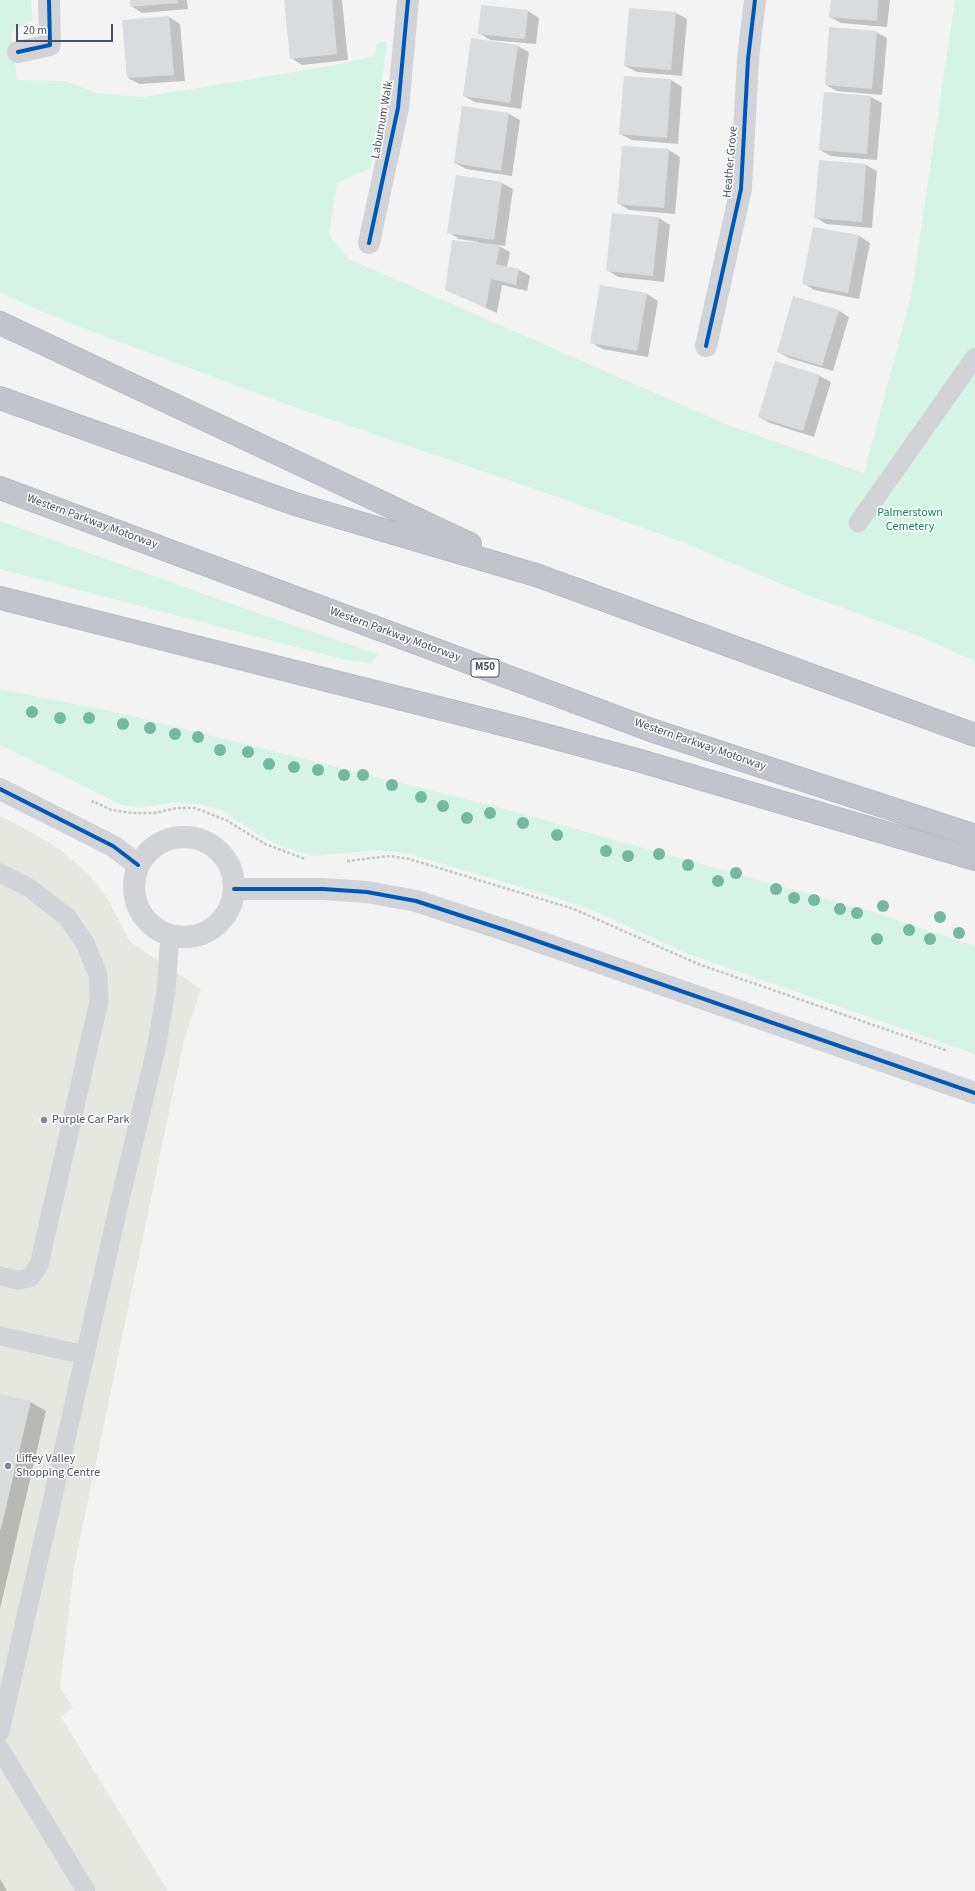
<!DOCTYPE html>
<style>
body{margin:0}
#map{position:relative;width:975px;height:1891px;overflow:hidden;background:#f3f3f3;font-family:"Source Sans 3",sans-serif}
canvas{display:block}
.scale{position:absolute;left:16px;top:24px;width:97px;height:18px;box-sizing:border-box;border:2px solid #485162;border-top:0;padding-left:5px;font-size:12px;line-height:14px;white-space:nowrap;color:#485162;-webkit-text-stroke:3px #fff;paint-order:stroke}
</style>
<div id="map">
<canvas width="975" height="1891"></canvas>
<div class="scale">20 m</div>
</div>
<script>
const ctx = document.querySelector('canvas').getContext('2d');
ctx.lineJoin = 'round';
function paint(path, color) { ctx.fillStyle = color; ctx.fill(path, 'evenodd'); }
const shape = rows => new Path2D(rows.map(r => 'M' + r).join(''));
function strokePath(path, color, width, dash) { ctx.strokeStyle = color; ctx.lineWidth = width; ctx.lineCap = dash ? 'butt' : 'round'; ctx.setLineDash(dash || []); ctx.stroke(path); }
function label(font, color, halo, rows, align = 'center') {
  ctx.font = font + ' "Source Sans 3",sans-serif'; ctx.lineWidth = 3; ctx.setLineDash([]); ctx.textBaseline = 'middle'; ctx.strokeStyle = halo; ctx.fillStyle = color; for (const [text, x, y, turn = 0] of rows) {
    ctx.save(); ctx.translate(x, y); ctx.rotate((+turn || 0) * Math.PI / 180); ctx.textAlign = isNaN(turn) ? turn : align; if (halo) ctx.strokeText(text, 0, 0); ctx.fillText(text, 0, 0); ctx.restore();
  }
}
paint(shape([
 [0,816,22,827,61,850,90,876,106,896,130,942,201,989,184,1040,74,1568,60,1687,73,1708,61,1717,168,1891,0,1891]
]), '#e7e7e1');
paint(shape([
 [0,0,31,0,33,20,11,32,17,80,66,81,96,93,143,97,330,66,375,56,377,43,387,41,371,168,337,183,329,235,349,259,728,425,864,473,911,296,955,0,975,0,975,661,916,635,805,594,682,542,529,487,291,406,72,324,0,293],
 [0,521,266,616,378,654,370,664,334,657,0,569],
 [0,689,120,713,490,805,870,911,975,946,975,1054,685,953,597,912,554,897,406,853,380,850,313,856,278,845,259,835,221,810,204,805,174,802,139,808,119,804,0,745]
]), '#d6f4e6');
paint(shape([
 [131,0,187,0,188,9,142,13,131,6],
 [285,0,342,0,348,60,302,65,291,58],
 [832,0,890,0,887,27,841,23,830,17],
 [482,6,528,11,539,18,536,44,490,40,479,33],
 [630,9,676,13,687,19,682,76,637,72,625,66],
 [169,17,180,24,185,81,139,84,128,78],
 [876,32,887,38,882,95,837,91,826,85],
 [518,46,529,52,521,109,475,102,464,96],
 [625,77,671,80,682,87,678,144,632,140,620,134],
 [825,93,871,97,882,103,877,160,831,156,820,150],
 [463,107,509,114,520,120,512,176,466,169,455,163],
 [669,150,680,157,675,214,629,210,618,203],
 [866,165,877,171,872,228,826,224,815,217],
 [456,176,502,183,513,189,505,246,497,245,510,252,507,267,519,270,530,276,527,291,502,285,497,313,446,290,479,242,459,239,448,232],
 [613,214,659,218,670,225,664,282,618,277,607,270],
 [814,228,859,236,870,243,859,299,814,290,803,283],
 [647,294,658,301,648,357,602,349,591,342],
 [838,310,849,317,833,371,789,358,778,352],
 [776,363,820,376,831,382,814,437,770,423,759,417],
 [0,1395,30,1402,46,1411,0,1609],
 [0,1879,7,1891,0,1891]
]), '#0003');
paint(shape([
 [130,0,177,0,178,3,130,7],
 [284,0,332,0,337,54,290,59],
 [831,0,878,0,877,21,829,17],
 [481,5,528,10,525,39,478,34],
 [629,8,676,12,671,70,624,66],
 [169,16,174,75,127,78,122,20],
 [829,27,877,31,872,89,825,85],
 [471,38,518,45,510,103,463,96],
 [624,76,671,79,667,138,619,134],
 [824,92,871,96,867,154,819,150],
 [462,106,509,113,501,171,454,163],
 [622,146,669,149,664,208,617,204],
 [819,160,866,164,862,222,814,218],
 [456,175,502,182,494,240,447,233],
 [612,213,659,217,653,276,606,271],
 [813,227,859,235,848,293,802,284],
 [452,240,500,245,496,264,519,269,516,285,491,279,486,308,445,290],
 [600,285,647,293,637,351,590,343],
 [793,296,839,310,822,366,777,352],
 [775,361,820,375,803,431,758,417],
 [0,1394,31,1401,1,1529,0,1529]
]), '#dadbdd');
const motorway = shape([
 [0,323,470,544],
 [0,398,295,504,536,575,975,735],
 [0,488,651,730,975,836],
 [0,598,526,730,637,760,975,859]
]);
strokePath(motorway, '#b7bbc3', 24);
strokePath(shape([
 [92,803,93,801,111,810,132,813,154,813,177,808,195,808,226,820,265,844,305,859],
 [347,861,390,856,409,859,574,909,698,964,948,1051]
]), '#bcc8c7', 2.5, [3, 2]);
strokePath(shape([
 [858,523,975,357],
 [0,873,28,887,67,917,85,943,98,975,99,1001,39,1265,30,1278,18,1280,0,1276],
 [0,1336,85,1355],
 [0,1732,119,1204,156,1049,166,991,170,935],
 [0,1749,86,1891]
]), '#d1d3d7', 19);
strokePath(shape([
 [18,52,50,45,49,0],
 [369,243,398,108,408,0],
 [706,346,741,189,748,59,755,0],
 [0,789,113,846,138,865],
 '134 887a50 50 0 1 1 100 0a50 50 0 1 1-100 0Z',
 [234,889,323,889,367,892,416,901,511,932,975,1093]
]), '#d1d3d7', 22);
strokePath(motorway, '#c1c4cb', 22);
strokePath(shape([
 [18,52,50,45,49,0],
 [369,243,398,108,408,0],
 [706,346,741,189,748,59,755,0],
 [0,789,113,846,138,865],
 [234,889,323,889,367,892,416,901,511,932,975,1093]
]), '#0057b8', 4);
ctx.fillStyle = '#75b8a2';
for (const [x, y] of [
 [32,712],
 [60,718],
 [89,718],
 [123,724],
 [150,728],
 [175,734],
 [198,737],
 [220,750],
 [248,752],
 [269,764],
 [294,767],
 [318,770],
 [344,775],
 [363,775],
 [392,785],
 [421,797],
 [443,806],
 [490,813],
 [467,818],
 [523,823],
 [557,835],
 [606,851],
 [659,854],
 [628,856],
 [688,865],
 [736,873],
 [718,881],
 [776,889],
 [794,898],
 [814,900],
 [883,906],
 [840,909],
 [857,913],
 [940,917],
 [909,930],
 [959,933],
 [877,939],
 [930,939]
]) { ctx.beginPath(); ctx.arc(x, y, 6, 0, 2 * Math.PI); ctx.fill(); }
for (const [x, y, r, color] of [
 [44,1120,4,"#848a95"],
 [8,1466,4,"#848a95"]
]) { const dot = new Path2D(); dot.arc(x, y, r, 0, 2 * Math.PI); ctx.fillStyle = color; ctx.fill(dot); strokePath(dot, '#fff', 1.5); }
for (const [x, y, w] of [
 [485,668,28]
]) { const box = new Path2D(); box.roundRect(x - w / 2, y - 9, w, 18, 3); ctx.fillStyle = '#fff'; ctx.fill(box); strokePath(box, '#485162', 1); }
label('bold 11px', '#485162', null, [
 ["M50",485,668]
]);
label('12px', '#485162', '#fff', [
 ["Laburnum Walk",383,120,-80],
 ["Heather Grove",731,162,-85],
 ["Western Parkway Motorway",92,522,20],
 ["Western Parkway Motorway",395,635,20],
 ["Western Parkway Motorway",700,745,19]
]);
label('12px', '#0e875f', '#fff', [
 ["Palmerstown",910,513],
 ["Cemetery",910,527]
]);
label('12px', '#485162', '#fff', [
 ["Purple Car Park",52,1120],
 ["Liffey Valley",16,1459],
 ["Shopping Centre",16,1473]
], 'left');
</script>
